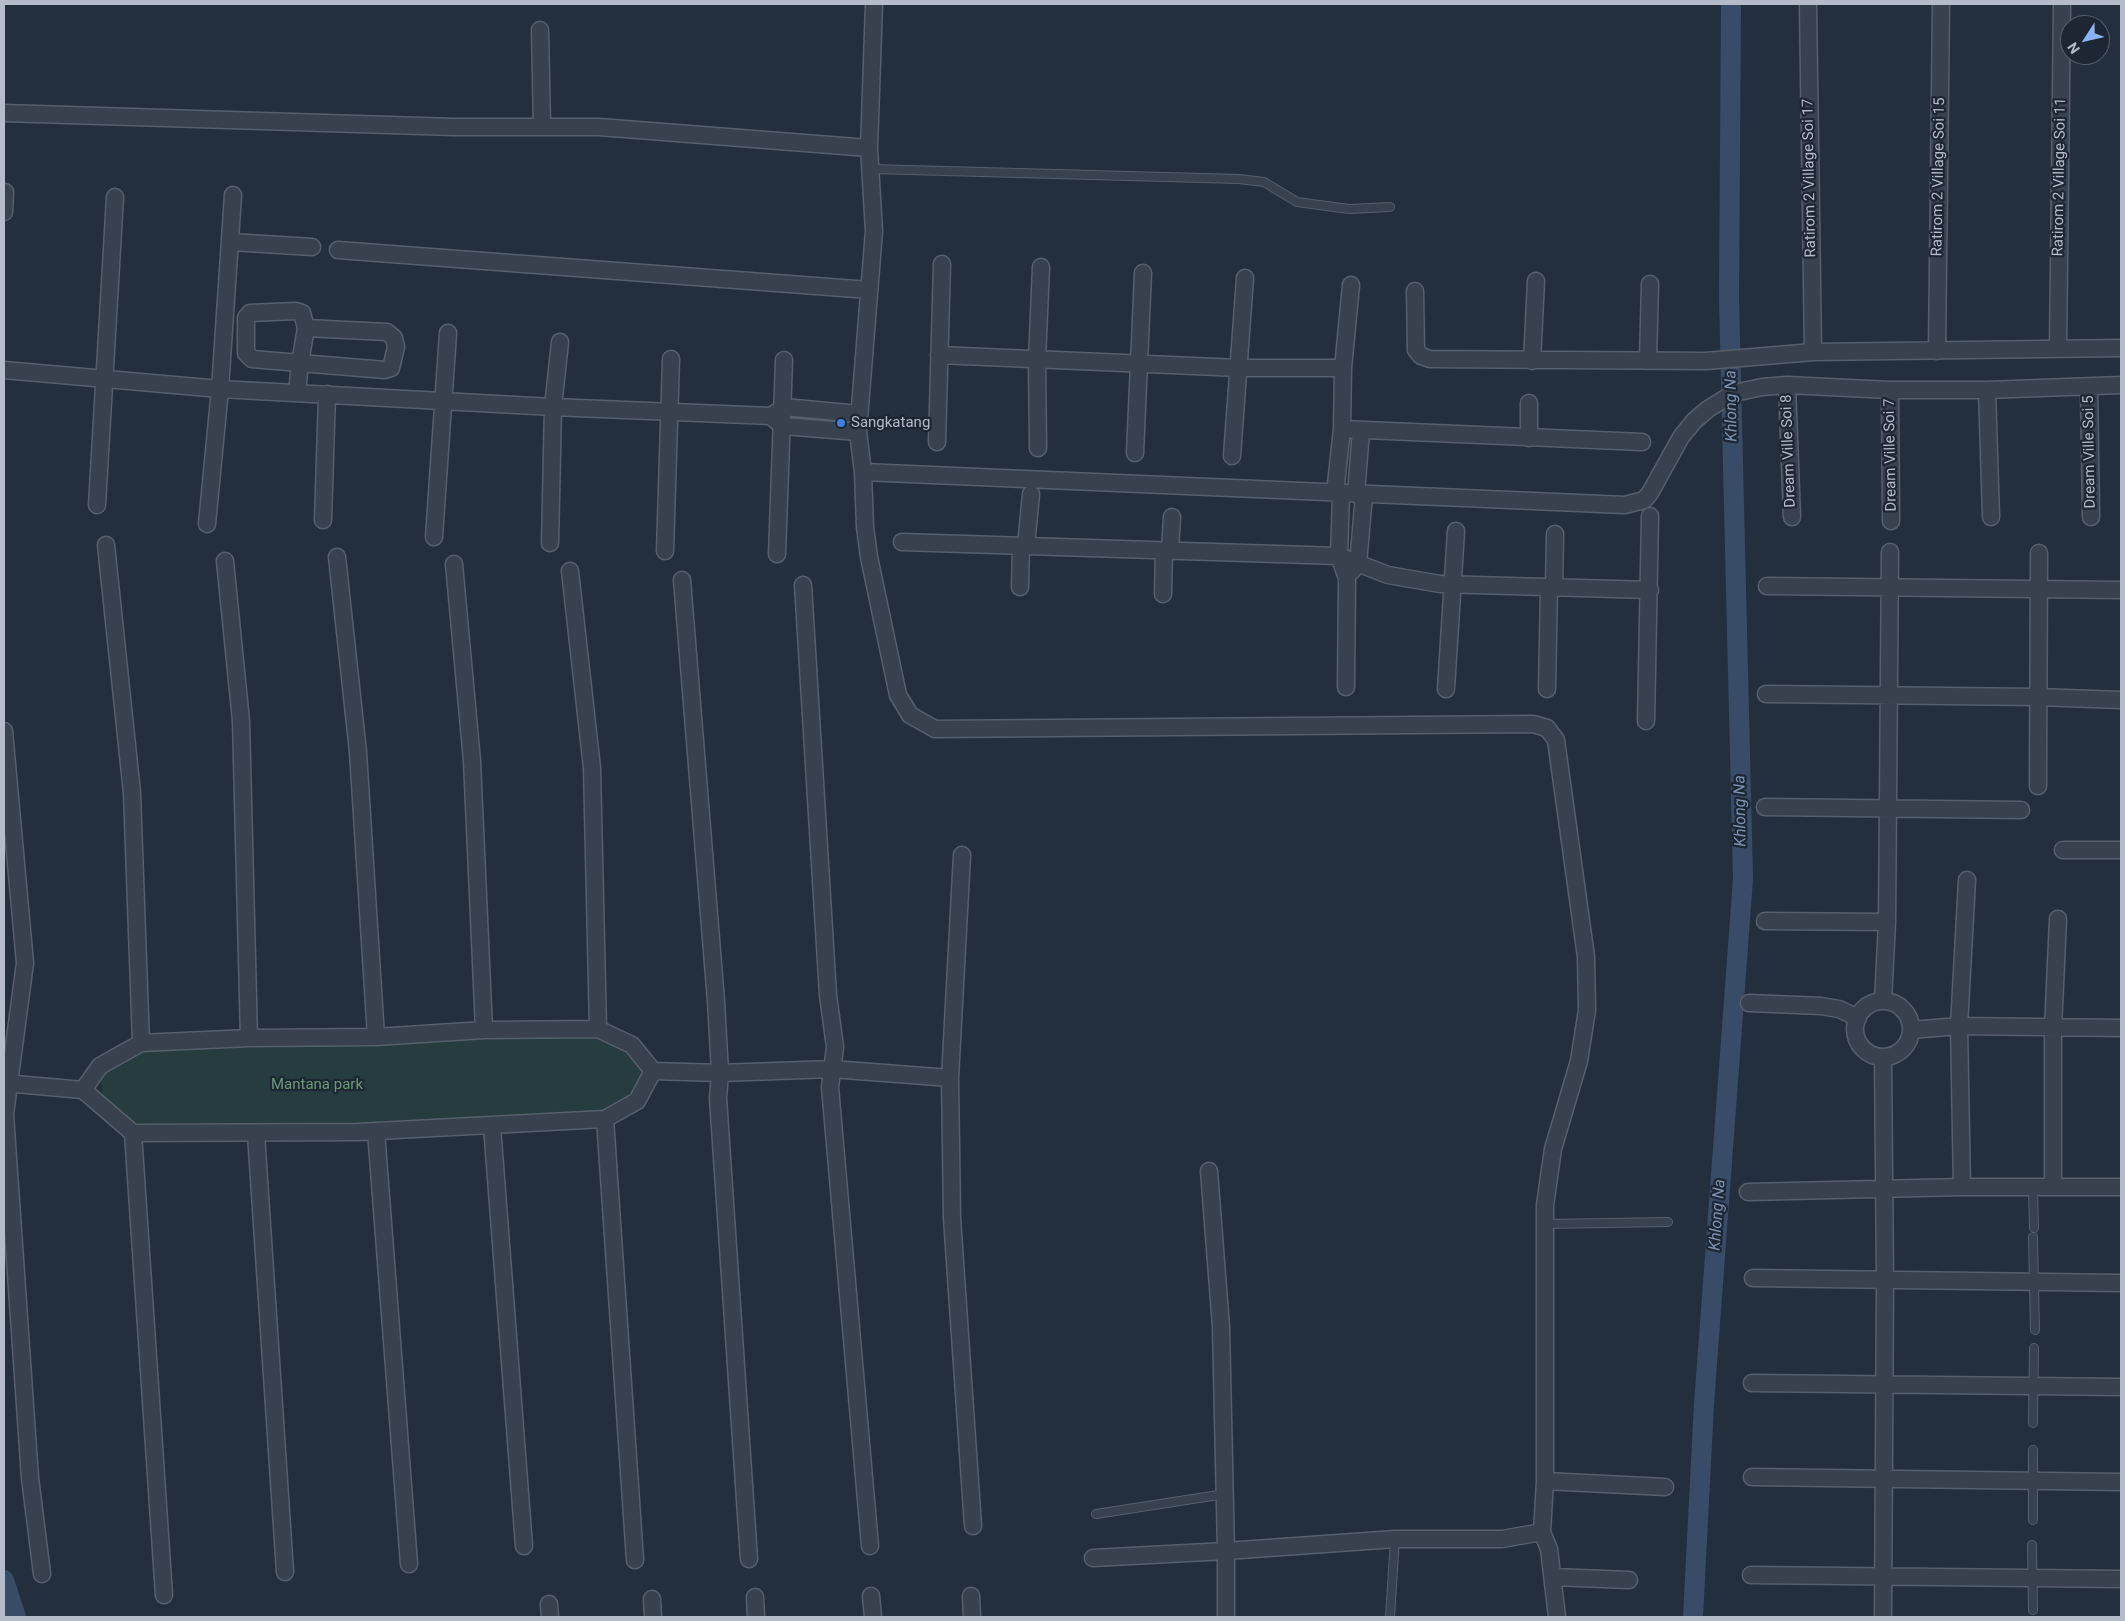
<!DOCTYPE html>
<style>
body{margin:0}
#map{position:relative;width:2125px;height:1621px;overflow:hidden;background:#242f3e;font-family:Roboto,sans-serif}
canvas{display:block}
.frame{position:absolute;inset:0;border:5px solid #b4bcc9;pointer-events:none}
.north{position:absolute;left:2060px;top:15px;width:50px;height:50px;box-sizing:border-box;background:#1d2633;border:1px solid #59626f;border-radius:50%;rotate:235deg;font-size:14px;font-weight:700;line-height:20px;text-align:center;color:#b4bcc9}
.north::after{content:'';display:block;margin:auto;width:18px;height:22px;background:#8ab4f8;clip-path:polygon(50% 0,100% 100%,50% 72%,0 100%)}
</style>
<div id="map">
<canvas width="2125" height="1621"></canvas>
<div class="frame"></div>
<div class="north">N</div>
</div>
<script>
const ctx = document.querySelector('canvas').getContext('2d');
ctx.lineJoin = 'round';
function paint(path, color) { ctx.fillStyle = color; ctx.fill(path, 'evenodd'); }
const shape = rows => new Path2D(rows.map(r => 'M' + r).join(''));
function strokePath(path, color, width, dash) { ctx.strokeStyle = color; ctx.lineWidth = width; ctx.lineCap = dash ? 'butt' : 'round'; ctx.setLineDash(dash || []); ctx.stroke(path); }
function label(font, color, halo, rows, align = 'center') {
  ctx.font = font + ' Roboto,sans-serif'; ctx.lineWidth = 4.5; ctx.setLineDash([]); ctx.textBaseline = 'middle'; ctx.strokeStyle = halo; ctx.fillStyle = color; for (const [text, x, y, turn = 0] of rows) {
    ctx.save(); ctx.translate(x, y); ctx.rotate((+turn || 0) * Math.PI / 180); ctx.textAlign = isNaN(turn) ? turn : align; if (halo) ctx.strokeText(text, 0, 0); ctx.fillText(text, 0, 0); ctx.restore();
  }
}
paint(shape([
 [599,1034,632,1045,648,1078,605,1119,133,1133,103,1107,100,1066,141,1043]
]), '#263c3f');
strokePath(shape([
 [4,1580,16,1617],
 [1693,1617,1704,1404,1743,879,1729,298,1731,4]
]), '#394c67', 20);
const lane = shape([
 [871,169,1239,179,1264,182,1297,202,1349,209,1390,207],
 [2033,1187,2034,1228],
 [1545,1224,1668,1222],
 [2033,1237,2035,1330],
 [2033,1423,2034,1348],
 [1096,1514,1225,1494],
 [2033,1520,2033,1450],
 [2032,1545,2033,1610],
 [1390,1617,1395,1539]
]);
const street = shape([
 [874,4,869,148,874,231,858,432,863,472,865,527,869,557,898,695,910,715,935,729,1533,724,1547,728,1556,740,1586,957,1587,1010,1579,1061,1553,1149,1545,1205,1545,1481,1542,1532,1549,1549,1557,1617],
 [1808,4,1813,352],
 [540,30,542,127],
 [4,113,454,127,599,127,869,148],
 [4,212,5,192],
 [231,242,312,247],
 [338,250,869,290],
 [1415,291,1416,350,1421,356,1430,359,1706,361,1813,352,2121,348],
 [2058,349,2062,4],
 [1937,351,1941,4],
 [939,355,1240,368,1343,368,1342,429,1642,442],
 [1532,361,1536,281],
 [1648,361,1650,284],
 [1343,368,1351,285],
 [4,370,220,389,553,407,771,416,784,407,859,414],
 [1787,385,1792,517],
 [2089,387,2091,517],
 [1890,390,1891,521],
 [1987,390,1991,517],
 [297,393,300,363,306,328,302,313,296,311,250,313,246,318,246,353,252,359,300,363,385,370,391,368,396,347,394,338,387,332,306,328],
 [774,419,783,426,858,432],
 [1529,438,1529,403],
 [937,442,942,264],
 [1038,448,1037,360,1041,267],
 [1135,453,1143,273],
 [1232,456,1245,278],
 [863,472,1625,505,1644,500,1650,493,1681,437,1694,421,1708,409,1734,393,1762,387,1787,385,1890,390,1987,390,2121,385],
 [1335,493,1342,429],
 [1341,493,1339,556,1347,578,1346,687],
 [1356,494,1361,431],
 [97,505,115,197],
 [323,520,327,394],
 [207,524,220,389,233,195],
 [434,537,448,333],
 [902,542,1339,556,1388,575,1440,584,1650,590],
 [550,543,553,407,560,342],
 [106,545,132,793,141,1043],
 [1026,546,1031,494],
 [1170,550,1172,517],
 [665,551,671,359],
 [777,554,784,360],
 [337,557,358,752,376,1037],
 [225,561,241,721,249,1038],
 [454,564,472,761,484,1030],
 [570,571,592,768,598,1029],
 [1351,572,1358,564,1364,495],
 [682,580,716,1001,720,1073,718,1098,749,1559],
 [803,585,828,995,835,1047,830,1087,870,1546],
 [1767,586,2121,590],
 [1020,587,1021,545],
 [1554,588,1555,534],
 [1163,594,1164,550],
 [1446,689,1456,531],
 [1547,689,1549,588],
 [1766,694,2038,697,2121,700],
 [1646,721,1650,516],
 [4,731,25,963,5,1114,30,1478,42,1574],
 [2038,786,2039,553],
 [1765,807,2021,810],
 [2063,850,2121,850],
 [962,855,950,1078,952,1218,973,1526],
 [1765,921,1887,922],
 [1883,1001,1887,922,1890,552],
 '1855 1029a28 28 0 1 1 56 0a28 28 0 1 1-56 0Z',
 [1749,1003,1821,1006,1839,1009,1858,1018],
 [1911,1030,1959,1026,2121,1028],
 [653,1071,720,1073,832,1069,950,1078],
 [4,1083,83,1090,133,1133,358,1132,605,1119,637,1101,653,1071],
 [83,1090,100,1066,141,1043,249,1038,376,1037,484,1030,598,1029,632,1045,653,1071],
 [605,1119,635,1560],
 [492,1126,524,1546],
 [376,1131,409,1564],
 [133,1133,164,1595],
 [256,1134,285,1572],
 [1962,1187,1959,1026,1967,880],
 [2053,1187,2053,1029,2058,919],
 [1748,1192,1962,1187,2121,1187],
 [1753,1278,2121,1283],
 [1752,1383,2121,1387],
 [1752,1477,2121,1482],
 [1545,1481,1665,1487],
 [1093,1558,1226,1551,1221,1327,1209,1171],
 [1751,1575,2121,1579],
 [1554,1577,1629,1580],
 [871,1596,873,1617],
 [971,1596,972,1617],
 [755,1597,756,1617],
 [652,1599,653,1617],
 [549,1604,550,1617],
 [1226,1617,1226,1551,1395,1539,1502,1539,1542,1532],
 [1883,1617,1885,1280,1883,1057]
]);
strokePath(lane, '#565f6c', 10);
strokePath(street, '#565f6c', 19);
strokePath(lane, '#38414e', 8);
strokePath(street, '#38414e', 16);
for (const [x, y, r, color] of [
 [841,423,5,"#3f7fe0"]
]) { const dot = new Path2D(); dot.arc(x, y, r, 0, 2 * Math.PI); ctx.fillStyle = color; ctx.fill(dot); strokePath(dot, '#1d2633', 2); }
label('15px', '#b4bcc9', '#1d2633', [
 ["Ratirom 2 Village Soi 15",1939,177,-89],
 ["Ratirom 2 Village Soi 11",2060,177,-89],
 ["Ratirom 2 Village Soi 17",1810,178,-91],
 ["Dream Ville Soi 8",1789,451,-92],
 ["Dream Ville Soi 5",2090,452,-91],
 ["Dream Ville Soi 7",1891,455,-91]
]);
label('15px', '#b4bcc9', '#1d2633', [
 ["Sangkatang",851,423]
], 'left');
label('15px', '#6b9a76', '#1d2633', [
 ["Mantana park",317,1085]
]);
label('italic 16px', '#7c92b1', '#1d2633', [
 ["Khlong Na",1732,406,-91],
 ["Khlong Na",1741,811,-91],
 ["Khlong Na",1718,1215,-86]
]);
</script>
